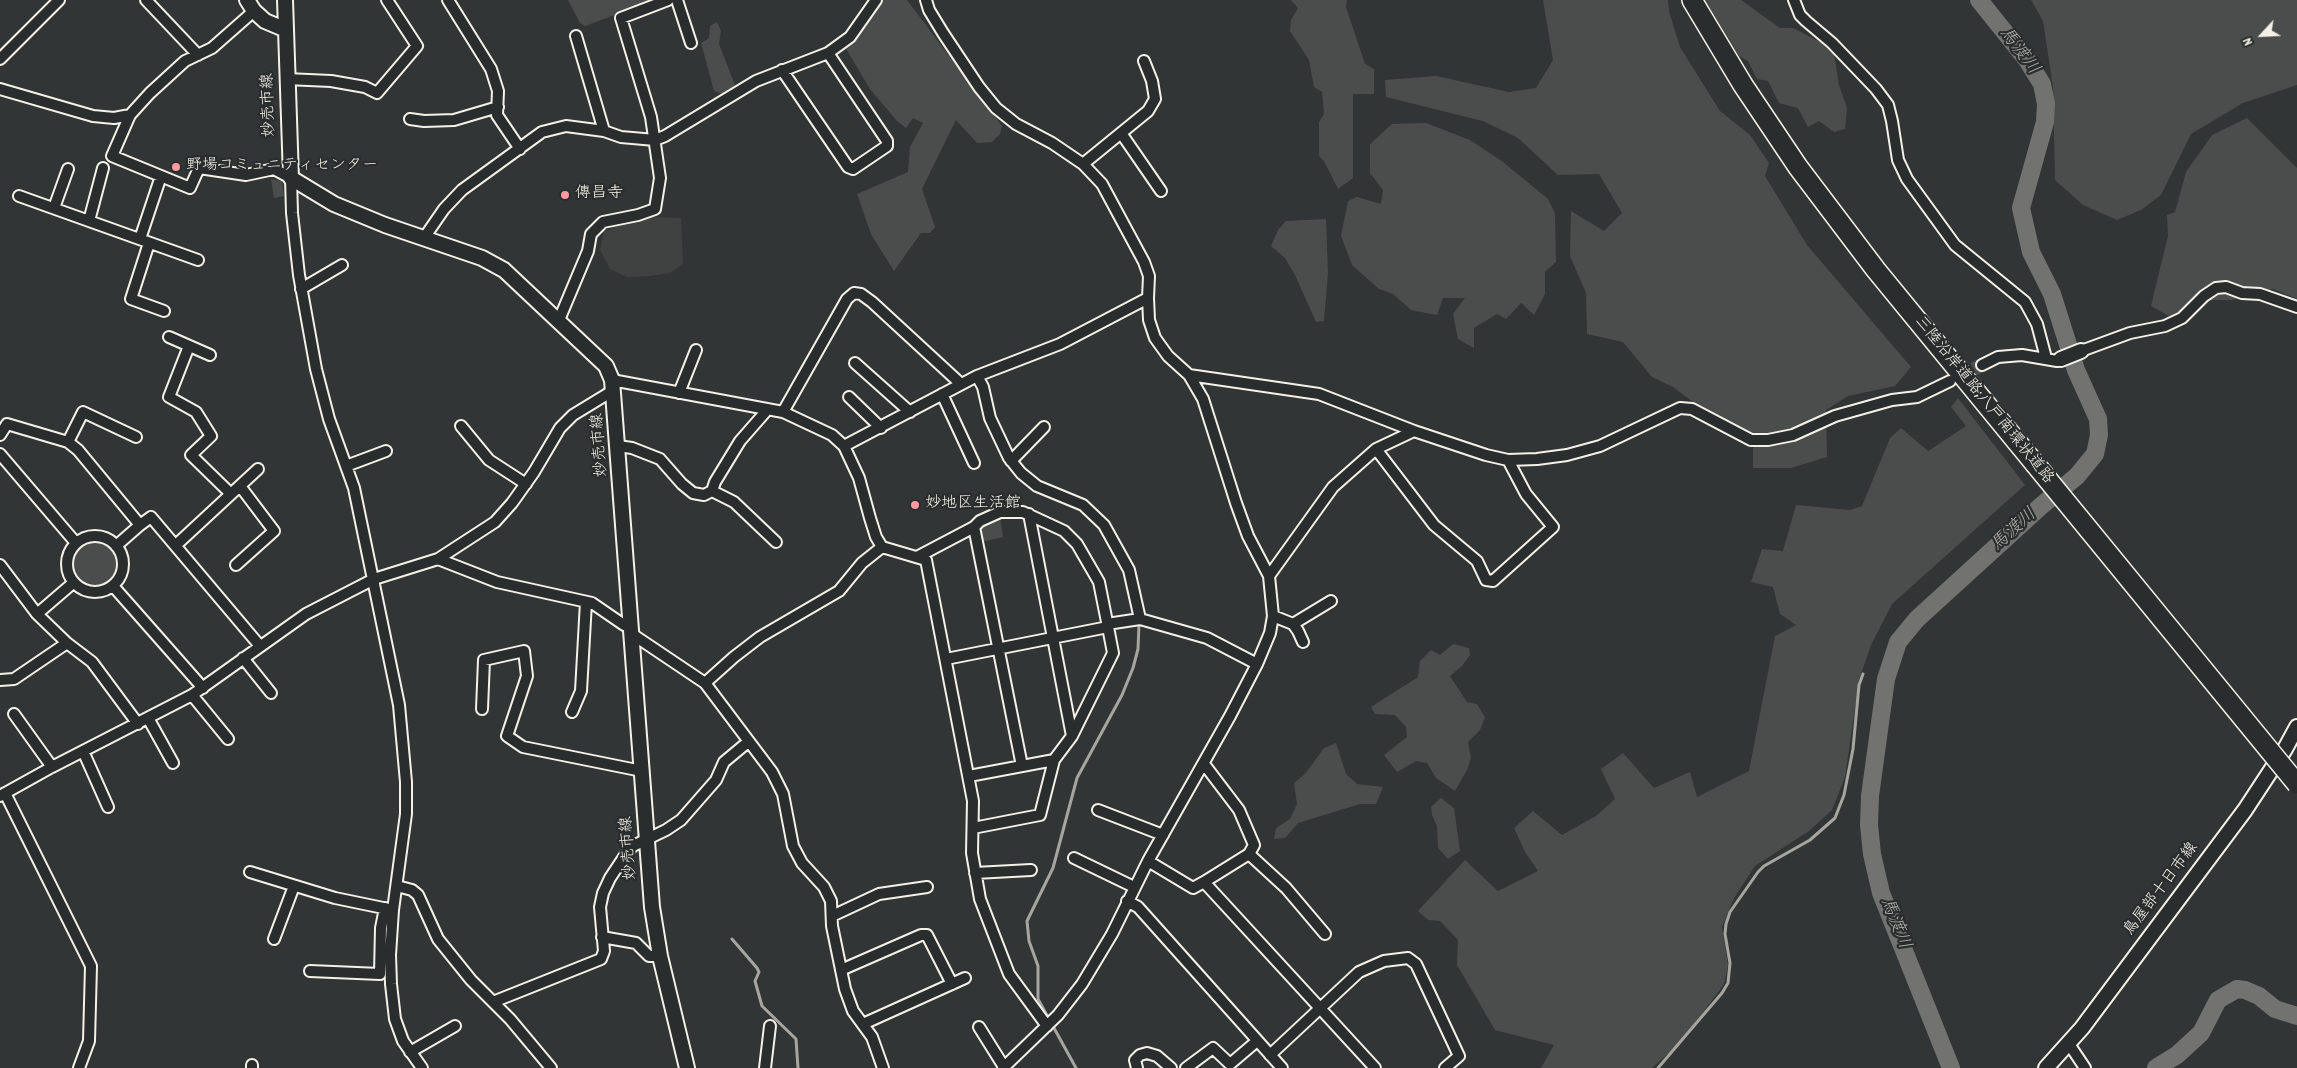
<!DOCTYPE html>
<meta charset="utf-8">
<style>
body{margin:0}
#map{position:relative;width:2297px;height:1068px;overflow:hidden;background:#323535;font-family:Dekko,sans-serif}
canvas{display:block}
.north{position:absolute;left:2237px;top:10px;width:50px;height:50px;-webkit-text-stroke:4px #2a2d2e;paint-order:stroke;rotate:245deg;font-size:14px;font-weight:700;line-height:20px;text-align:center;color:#f4f1e8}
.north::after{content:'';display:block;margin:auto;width:18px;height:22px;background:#f4f1e8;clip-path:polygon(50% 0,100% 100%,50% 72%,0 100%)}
</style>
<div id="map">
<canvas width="2297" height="1068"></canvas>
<div class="north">N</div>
</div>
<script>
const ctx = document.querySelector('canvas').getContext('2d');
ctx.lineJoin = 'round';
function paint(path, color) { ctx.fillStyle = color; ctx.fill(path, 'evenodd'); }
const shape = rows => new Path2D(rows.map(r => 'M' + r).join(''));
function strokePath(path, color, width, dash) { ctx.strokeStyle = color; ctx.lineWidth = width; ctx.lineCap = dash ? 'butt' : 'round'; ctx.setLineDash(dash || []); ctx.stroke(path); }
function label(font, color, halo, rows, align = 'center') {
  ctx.font = font + ' Dekko,"Klee One",sans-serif'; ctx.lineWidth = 4.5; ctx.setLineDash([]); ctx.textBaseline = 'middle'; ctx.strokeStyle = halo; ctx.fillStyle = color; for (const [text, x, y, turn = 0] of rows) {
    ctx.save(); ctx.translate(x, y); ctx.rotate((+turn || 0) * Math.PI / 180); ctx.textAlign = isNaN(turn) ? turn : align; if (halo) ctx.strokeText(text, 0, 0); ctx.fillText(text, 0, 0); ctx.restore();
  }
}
paint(shape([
 [648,217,681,218,683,264,670,273,650,276,627,277,610,269,600,250,604,232,621,224]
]), '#404242');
paint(shape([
 [568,0,655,0,585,26,580,23],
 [879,0,907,0,1002,126,1000,134,992,142,977,143,956,120,922,189,935,227,930,233,921,233,894,271,871,234,857,194,908,172,910,147,923,123,913,118,906,128,897,121,870,89,845,47],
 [1291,0,1347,0,1346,7,1365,64,1374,69,1374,94,1353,94,1353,178,1338,189,1324,161,1319,156,1319,122,1324,114,1322,92,1314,87,1309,60,1290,31,1291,20,1298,8],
 [1543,0,1668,0,1669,11,1680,47,1720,111,1750,135,1769,163,1765,176,1807,245,1911,367,1895,386,1848,396,1826,410,1827,457,1791,468,1753,468,1753,447,1673,387,1652,377,1623,342,1587,334,1586,293,1570,256,1571,211,1604,231,1622,213,1599,174,1558,175,1518,138,1483,121,1386,97,1385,80,1436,76,1509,92,1536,88,1553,60],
 [1705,0,1741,0,1780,28,1793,28,1820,42,1834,54,1839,85,1847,108,1845,129,1834,132,1819,121,1808,127,1798,108,1779,103,1768,81,1757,79,1748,61,1739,56],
 [2031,0,2297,0,2297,85,2243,103,2191,134,2161,195,2141,210,2117,220,2083,205,2055,180,2053,87,2043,21],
 [717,22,721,31,719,44,735,85,722,94,714,91,701,43,709,38,710,26],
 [2247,118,2297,168,2297,299,2273,289,2232,300,2213,300,2169,316,2151,306,2168,236,2167,215,2175,212,2186,172,2212,135],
 [1426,123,1470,140,1503,162,1548,199,1555,213,1556,262,1545,272,1545,294,1534,315,1521,303,1506,319,1497,314,1474,328,1474,348,1458,339,1453,314,1465,298,1443,298,1437,315,1411,310,1393,294,1379,289,1352,265,1341,236,1348,201,1357,197,1381,204,1383,190,1370,173,1370,144,1392,124],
 [271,179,282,181,284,196,274,198],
 [1326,219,1328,273,1324,321,1316,322,1295,275,1285,258,1271,246,1278,230,1286,221],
 [1958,398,2025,485,1892,604,1871,645,1859,680,1845,777,1832,810,1809,831,1755,866,1734,898,1722,927,1728,965,1724,984,1683,1040,1652,1068,1541,1068,1554,1045,1495,1030,1457,965,1458,940,1440,921,1428,920,1418,911,1465,860,1498,891,1538,871,1525,852,1514,828,1533,811,1562,835,1596,816,1615,799,1601,769,1623,753,1654,788,1690,772,1697,797,1749,771,1775,636,1796,625,1780,614,1773,587,1751,582,1762,549,1783,551,1796,505,1850,510,1862,506,1890,438,1901,428,1928,451,1966,426,1951,407],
 [1000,517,1003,537,982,542,979,530,981,526],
 '72 564a22 22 0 1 1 44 0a22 22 0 1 1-44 0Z',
 [1453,644,1469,648,1470,655,1462,666,1450,676,1467,702,1477,704,1485,717,1480,730,1468,742,1471,758,1468,768,1455,791,1436,778,1427,763,1416,761,1397,772,1384,755,1407,737,1406,727,1395,715,1375,714,1371,707,1418,677,1420,661,1431,650,1440,655],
 [1336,743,1346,774,1357,784,1383,787,1376,804,1360,804,1298,823,1285,838,1274,839,1276,828,1290,819,1297,804,1294,783,1305,774,1324,748],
 [1441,798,1454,808,1460,851,1448,859,1438,848,1437,826,1432,815,1431,807]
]), '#4b4d4c');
strokePath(shape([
 [732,939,757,968,759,972,755,981,762,1006,796,1039,798,1068],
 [1076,1068,1038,999,1038,966,1029,941,1027,921,1053,868,1077,778,1122,695,1133,668,1138,649,1139,624],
 [1658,1068,1722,993,1728,983,1730,963,1725,934,1726,924,1730,912,1758,872,1764,866,1810,840,1835,818,1844,795,1853,749,1859,685,1863,674]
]), '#a6a5a0', 3);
strokePath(shape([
 [1951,1068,1881,893,1872,854,1869,825,1870,796,1886,679,1898,642,1917,619,2041,506,2077,476,2095,454,2099,435,2098,419,2076,370,2052,294,2031,252,2021,208,2045,122,2046,104,2042,84,2027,60,1979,0],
 [2156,1068,2177,1055,2201,1033,2218,1000,2237,989,2245,990,2259,996,2275,1009,2297,1016]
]), '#727370', 18);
strokePath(shape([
 [1955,379,1982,365]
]), '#4f5150', 14, [14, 7]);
const street = shape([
 [146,0,198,55],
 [448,0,491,69,498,91,497,115,520,149],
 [677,0,691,43],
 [926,0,929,10,943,33,979,87,996,108,1016,124,1052,143,1083,164,1102,184,1144,262,1149,276,1148,298],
 [1794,0,1800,15,1806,21,1832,43,1876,89,1888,105,1892,121,1898,160,1907,179,1955,245,2025,302,2037,324,2046,358],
 [254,11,212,48,185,61,150,93,130,115,112,156,190,188,199,168,246,175,274,169,291,178,292,213,299,275,316,369,329,419,354,488,399,705,406,782,406,814,393,910,390,955,391,984,395,1019,403,1041,422,1068],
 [576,36,604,131],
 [0,59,59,0],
 [782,70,848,167,853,169,887,146,887,141,828,53],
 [286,79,331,81,365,87,377,93,417,46,387,0],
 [0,89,93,116,114,118,130,115],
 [410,119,424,121,454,120,498,107],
 [1121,133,1161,191],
 [1083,164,1148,111,1155,99,1152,81,1144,61],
 [19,196,198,260],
 [54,208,68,169],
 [89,221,103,168],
 [424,238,444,209,462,190,542,132,566,126,604,131,621,137,655,140,665,136,756,81,828,53,850,37,876,0],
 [140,239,161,176],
 [149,243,131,299,164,311],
 [301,289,342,265],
 [559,320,588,251,591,234,603,222,638,215,655,209,660,178,651,117,621,18,668,0],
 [169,337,210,355],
 [189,346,169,397,196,412,211,436,191,455,231,494],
 [2081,351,2130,333,2165,326,2182,318,2204,296,2216,288,2226,287,2242,293,2260,294,2297,307],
 [855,363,910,412],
 [1982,365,1998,357,2022,355,2057,361,2061,359],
 [1189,375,1319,394,1414,431,1486,455,1508,460,1537,459,1567,455,1600,446,1680,408,1692,409,1751,440,1768,440,1793,435,1835,416,1892,400,1917,397,1950,381],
 [977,376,983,387,990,418,1009,458,1021,473,1037,486,1083,505,1104,525,1129,570,1140,619,1207,638,1257,664],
 [612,380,783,412,832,435,844,446,977,376,1060,344,1148,298,1149,320,1155,338,1168,356,1189,375,1203,399,1236,503,1248,536,1269,576,1273,616,1270,633,1257,664,1230,716,1148,861,1112,934,1082,984,1058,1015,1003,1068],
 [679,393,696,350],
 [942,394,974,463],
 [849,397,881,428],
 [783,412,847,299,854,293,861,294,872,302,961,384],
 [461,426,489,460,526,484],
 [0,435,7,424,68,442,78,450,140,525,151,517,260,646],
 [68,442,83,412,136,437],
 [618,446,632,448,660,459,682,484,693,493,704,495,712,491,715,482,740,441,768,409],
 [844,446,859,478,870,518,876,537,882,547,926,560,973,801,972,853,980,899,1009,974,1047,1026],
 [1376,449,1434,525,1477,561,1486,580,1493,581,1553,527,1526,494,1508,460],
 [0,454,76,543],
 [1011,461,1044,427],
 [346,466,386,451],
 [712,491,734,502,776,542],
 [1029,514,1072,736],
 [974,527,1022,766],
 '67 564a28 28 0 1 1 56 0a28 28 0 1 1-56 0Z',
 [176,545,258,469],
 [116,546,140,525],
 [917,557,974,527,980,521,1000,512,1023,512,1064,531,1077,544,1099,582,1108,627,946,659],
 [438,559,497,582,592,603,624,625,632,626],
 [0,565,37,614,67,643,92,662,138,724],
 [236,565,274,531,240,486],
 [1269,576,1333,487,1376,449,1414,431],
 [113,586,203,688],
 [37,614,73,583],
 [1273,616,1293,624,1298,631,1303,642],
 [1107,624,1140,619],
 [1293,624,1331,601],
 [632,634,705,683,772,772,783,794,793,846,802,863,824,887,831,901,832,926,845,989,853,1011,872,1037,883,1068],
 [243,658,271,693],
 [0,680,14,679,67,643],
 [705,683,734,657,760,637,839,591,862,563,882,547],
 [192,695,228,739],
 [482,709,484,660,524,651,527,676,507,736,523,747,642,771],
 [572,712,581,691,586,602],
 [14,714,52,767],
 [148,718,173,763],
 [83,751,108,807],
 [1204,764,1239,810,1254,845,1249,854,1204,882],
 [969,776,1054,760],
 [5,793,91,966,89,1041,79,1068],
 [0,796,52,767,192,695,306,614,374,579,438,559,495,522,512,503,534,472,560,428,573,415,614,390],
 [1098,810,1163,835],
 [973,828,1040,815,1054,760,1072,736,1113,653,1108,627],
 [1249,854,1286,888,1325,934],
 [1074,858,1134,887],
 [1148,861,1193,888,1204,882,1375,1068],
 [250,872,335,898,393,910],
 [975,873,1031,870],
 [397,886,412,890,418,895,438,939,471,980,493,1002],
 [1127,901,1138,907,1282,1068],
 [832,916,879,894,927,887],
 [602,937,636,943,649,956,660,956],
 [274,939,294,886],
 [841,970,921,935,927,935,952,984],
 [310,971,380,974,381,928,385,908],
 [863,1024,965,978],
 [979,1027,1004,1067],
 [2069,1044,2085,1068],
 [410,1052,455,1026],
 [1270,1055,1359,972,1384,961,1408,958,1416,964,1459,1056,1445,1068],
 [252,1068,252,1065],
 [551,1068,510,1019,493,1002,601,959,604,951,600,907,603,893,610,878,628,851,633,846,666,830,681,820,716,780,724,762,748,742],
 [765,1068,770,1026],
 [1137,1068,1135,1060,1140,1055,1147,1053,1157,1056,1171,1068],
 [1186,1068,1213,1048,1230,1064,1257,1041]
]);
const secondary = shape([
 [247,0,254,11,265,21,284,29],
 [285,0,291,178,334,204,385,225,482,258,504,270,606,366,612,380,652,907,660,956,687,1068],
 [2061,359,2081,351],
 [2046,1068,2082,1028,2245,810,2285,749,2297,727]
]);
const highway = shape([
 [1692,0,1743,85,1798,167,1876,270,2035,464]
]);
strokePath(street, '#f4f1e8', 14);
strokePath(secondary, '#f4f1e8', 18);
strokePath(highway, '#f4f1e8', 22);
strokePath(street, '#2a2d2e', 10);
strokePath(secondary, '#2a2d2e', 14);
strokePath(highway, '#2a2d2e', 19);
const highwayBridge = shape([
 [2035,464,2297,784]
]);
strokePath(highwayBridge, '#f4f1e8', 22, []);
strokePath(highwayBridge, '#2a2d2e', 19);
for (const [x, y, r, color] of [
 [176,167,5,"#ff9aa2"],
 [565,195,5,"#ff9aa2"],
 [915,505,5,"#ff9aa2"]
]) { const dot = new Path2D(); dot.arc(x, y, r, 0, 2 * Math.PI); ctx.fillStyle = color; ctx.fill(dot); strokePath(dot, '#2a2d2e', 2); }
label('16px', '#f4f1e8', '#2a2d2e', [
 ["妙売市線",270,105,-92],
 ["三陸沿岸道路;八戸南環状道路",1983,401,51],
 ["妙売市線",601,445,-94],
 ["妙売市線",630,848,-94],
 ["鳥屋部十日市線",2162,890,-53]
]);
label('16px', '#f4f1e8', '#2a2d2e', [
 ["野場コミュニティセンター",186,167],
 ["傳昌寺",575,195],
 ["妙地区生活館",925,505]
], 'left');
label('italic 18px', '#b3b2ac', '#2a2d2e', [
 ["馬渡川",2018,52,53],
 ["馬渡川",2015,531,-42],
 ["馬渡川",1894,924,68]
]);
</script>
